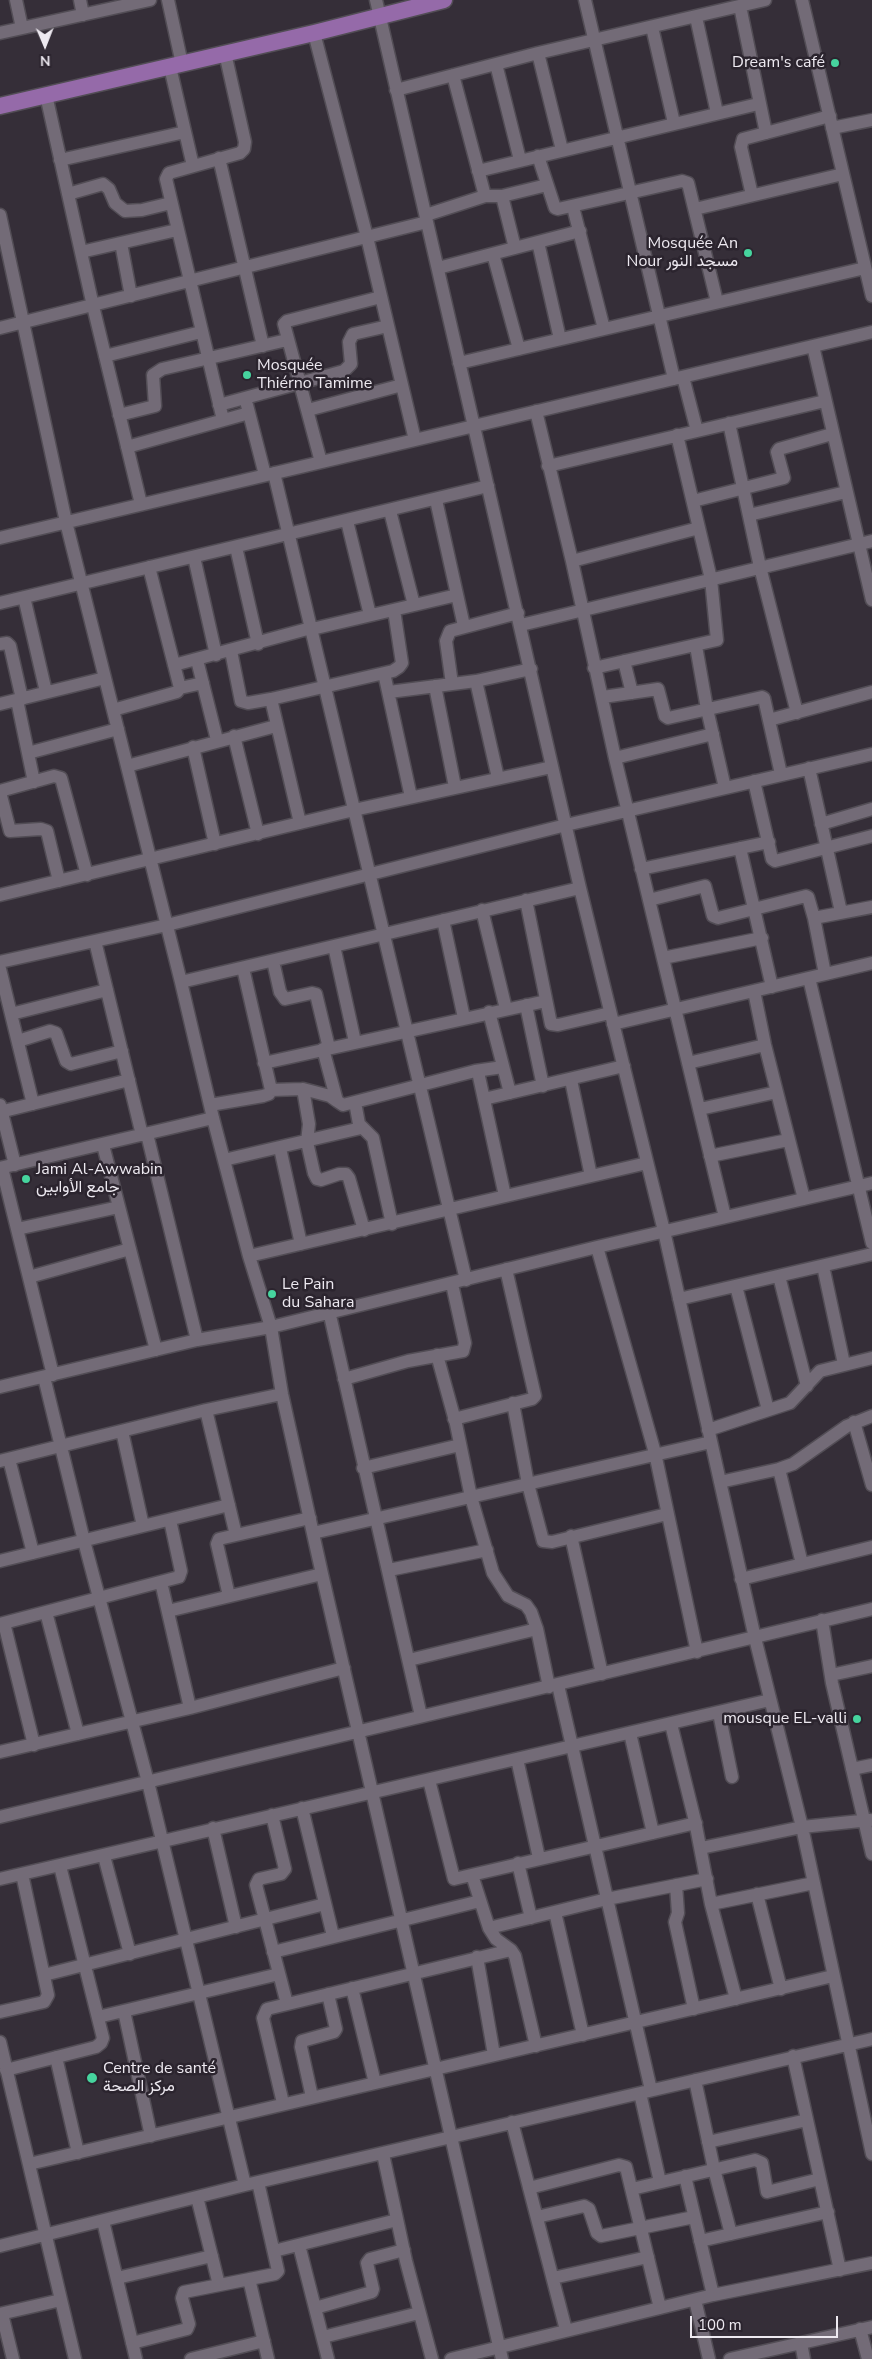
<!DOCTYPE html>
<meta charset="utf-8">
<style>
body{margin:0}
#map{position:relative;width:872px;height:2359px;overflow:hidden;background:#352e38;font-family:"Nunito Sans",sans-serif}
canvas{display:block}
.north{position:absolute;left:20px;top:20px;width:50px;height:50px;-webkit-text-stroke:4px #2b242e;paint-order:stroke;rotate:179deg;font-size:14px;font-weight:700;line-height:20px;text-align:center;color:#ede9f0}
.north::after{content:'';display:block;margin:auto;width:18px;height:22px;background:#ede9f0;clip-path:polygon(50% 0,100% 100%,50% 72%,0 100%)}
.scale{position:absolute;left:690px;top:2316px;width:148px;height:22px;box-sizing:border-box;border:2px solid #ede9f0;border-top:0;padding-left:6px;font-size:15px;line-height:18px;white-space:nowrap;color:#ede9f0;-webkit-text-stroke:4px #2b242e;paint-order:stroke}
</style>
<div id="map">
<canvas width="872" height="2359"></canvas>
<div class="north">N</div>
<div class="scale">100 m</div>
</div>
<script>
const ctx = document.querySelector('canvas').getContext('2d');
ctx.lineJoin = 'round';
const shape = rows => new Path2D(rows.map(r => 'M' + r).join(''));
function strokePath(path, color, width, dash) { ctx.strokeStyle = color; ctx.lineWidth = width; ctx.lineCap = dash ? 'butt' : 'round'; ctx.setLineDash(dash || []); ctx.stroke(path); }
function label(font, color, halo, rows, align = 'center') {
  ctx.font = font + ' "Nunito Sans",Vazirmatn,sans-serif'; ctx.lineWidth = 5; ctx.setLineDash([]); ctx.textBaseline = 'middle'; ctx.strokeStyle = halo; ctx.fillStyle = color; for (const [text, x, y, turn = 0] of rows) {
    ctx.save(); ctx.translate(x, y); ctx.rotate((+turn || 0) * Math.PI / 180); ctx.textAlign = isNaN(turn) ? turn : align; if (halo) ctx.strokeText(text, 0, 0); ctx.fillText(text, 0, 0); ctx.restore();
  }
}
const minor = shape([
 [16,0,22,28],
 [80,0,83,15],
 [168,0,182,64],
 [376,0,580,888,664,1231,755,1638,802,1827,872,2154],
 [585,0,674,379],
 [802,0,872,296],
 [740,6,766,133],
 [696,17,717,113],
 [652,27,674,123],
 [0,33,150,0],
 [314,33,367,237,415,440],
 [538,53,562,150],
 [496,64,520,160],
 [170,67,193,166],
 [453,75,485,196],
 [396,90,538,53,765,0],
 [46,95,93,306,141,504],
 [832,128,872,120],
 [538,156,555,208,558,209,682,181,688,183,717,302],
 [219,158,263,346],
 [60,160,185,132],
 [478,171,758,104],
 [68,194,103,184,109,189,115,203,125,211,142,210,171,203],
 [752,195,741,147,743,139,830,116],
 [502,196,515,248],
 [573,207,604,329],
 [695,209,843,174],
 [0,215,66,522,181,982,213,1118,249,1256,271,1327,282,1394,322,1574,502,2359],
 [426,215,485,196,502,196,547,185],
 [538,242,560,339],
 [121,243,131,296],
 [81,252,177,230],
 [493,254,519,349],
 [438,268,580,231],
 [0,328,427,222],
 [813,346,872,600],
 [105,356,201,332],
 [459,363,865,268],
 [683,377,697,431],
 [219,405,344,371,351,364,349,342,353,334,388,326],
 [247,405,265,475],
 [308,410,402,385],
 [536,411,572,561,615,758,725,1217],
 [119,415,155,406,153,375,162,369,287,340],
 [223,420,166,179,169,173,240,153,244,149,245,142,225,53],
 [729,423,760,567,797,713],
 [127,447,249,413],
 [321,462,284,324,287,321,381,297],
 [548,466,825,401],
 [274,473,466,1280],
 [436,500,464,626],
 [693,501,784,478,777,452,779,449,832,434],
 [390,511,414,605],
 [749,515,846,492],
 [347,521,370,615],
 [0,538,872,332],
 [236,547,258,644],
 [194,557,216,655],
 [572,561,699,528],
 [24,597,46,692],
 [0,603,488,486],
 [521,625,872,541],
 [312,629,457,595],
 [0,644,7,643,10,646,22,699],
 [696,646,707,709,725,788],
 [231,651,241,701,248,703,271,699],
 [197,660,217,740],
 [624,661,632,693],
 [174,665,311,628],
 [594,668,717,640,711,579,677,435],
 [384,673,411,797],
 [476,681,498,778],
 [452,684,446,641,450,631,518,613],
 [435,686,455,787],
 [180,688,203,683],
 [389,692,476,681,531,669],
 [603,697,658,689,665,716,668,718,762,697,764,698,781,774],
 [17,700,34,782],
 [0,704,105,678],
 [113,710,177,692,180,688,149,567],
 [769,720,872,692],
 [234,736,258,834],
 [193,747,215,844],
 [28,753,118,729],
 [615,758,713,734],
 [127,766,276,726],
 [809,768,841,912],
 [754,781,772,859,775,861,872,836],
 [0,791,54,776,61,778,87,875],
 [0,792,10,831,41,829,47,831,59,881],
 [300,823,271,699,393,671,399,667,402,663,394,610],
 [821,824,872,809],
 [740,848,772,987],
 [641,869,769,842],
 [0,895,354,810,552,767],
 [526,900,551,1024,558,1025,610,1013],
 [649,900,705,886,713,916,718,918,806,896,808,897,814,918,825,974],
 [482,910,506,1009],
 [814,918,872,907],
 [443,920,464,1018],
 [95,941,142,1135],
 [334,946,355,1042],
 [663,958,762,938],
 [273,961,280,992,285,999,312,993,316,994,329,1048],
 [0,962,167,925,566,825,872,754],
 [0,969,33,1104],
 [809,978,872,1243],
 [181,982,580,888],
 [754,991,765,1045,804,1199],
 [526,1005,543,1086],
 [489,1012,510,1093],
 [11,1014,107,990],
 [613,1024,872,963],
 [18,1041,50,1031,56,1033,66,1061,71,1064,122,1051],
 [323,1049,337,1101,343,1105,475,1071,503,1067],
 [264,1063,546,1001],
 [688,1063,765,1045],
 [478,1072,505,1196],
 [571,1080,591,1176],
 [303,1089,309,1124,307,1142,314,1173,317,1179,321,1180,339,1174,346,1174,349,1178,364,1230],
 [271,1090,303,1089,330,1096,337,1101],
 [484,1099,624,1066],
 [355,1102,359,1124,373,1138,392,1224],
 [0,1105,15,1165],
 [210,1105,263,1096,269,1094,271,1090,243,968],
 [700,1109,777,1092],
 [0,1112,129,1080],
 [147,1134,197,1340],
 [103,1145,156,1350],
 [280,1148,301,1244],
 [710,1156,788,1140],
 [224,1160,361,1128],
 [0,1168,213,1118],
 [2,1168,53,1375],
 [17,1229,119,1207],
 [597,1247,655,1453,697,1652],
 [249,1256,647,1163],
 [823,1266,844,1364],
 [779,1276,807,1386],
 [29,1277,130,1249],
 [736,1286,768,1410],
 [679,1299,872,1254],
 [329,1311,421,1716],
 [437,1355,456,1424,471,1497,493,1573,508,1596,526,1605,531,1612,537,1629,549,1687],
 [44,1377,84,1541,148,1782,245,2185],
 [344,1379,408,1361,463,1351,465,1343,452,1284],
 [0,1387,197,1340,271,1327,597,1247,872,1183],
 [513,1403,528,1484,543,1541,552,1542,667,1514],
 [206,1410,236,1535],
 [454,1419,532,1399,535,1396,506,1269],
 [854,1422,872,1485],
 [708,1430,790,1403,820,1371,872,1358],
 [122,1431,143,1526],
 [9,1459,33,1553],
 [0,1461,206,1410,282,1394],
 [363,1468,460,1445],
 [779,1469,802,1564],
 [720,1482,779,1469,793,1464,847,1426,872,1416],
 [313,1533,711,1442],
 [571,1536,602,1674],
 [0,1561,229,1505],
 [389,1570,487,1550],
 [741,1579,872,1547],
 [161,1582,190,1708],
 [229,1596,217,1544,219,1539,310,1518],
 [168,1611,322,1574],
 [46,1612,78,1734],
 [822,1620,832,1683,872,1854],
 [4,1623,34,1745],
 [0,1624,179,1577,181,1571,170,1520],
 [409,1660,537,1629],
 [831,1675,872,1666],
 [558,1685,651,2090],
 [719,1713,732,1777],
 [671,1724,695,1821,711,1904,736,1999],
 [630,1733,653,1833],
 [0,1752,190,1708,344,1668],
 [517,1759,539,1858],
 [852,1769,872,1765],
 [429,1780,454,1879,696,1823],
 [302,1808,333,1936],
 [272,1815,285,1869,281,1874,259,1879,256,1885,287,2004],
 [0,1817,872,1609],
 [213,1828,236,1927],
 [701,1848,802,1827,870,1820],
 [104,1856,130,1954],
 [518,1863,531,1918],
 [472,1875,489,1928,496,1939,511,1950,515,1956,536,2046],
 [0,1879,770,1700],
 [676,1885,678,1913,675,1922,694,2009],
 [757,1894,781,1989],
 [711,1904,814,1883],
 [555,1912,583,2035],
 [489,1928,607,1899,707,1879],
 [273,1952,480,1901],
 [477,1957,494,2055],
 [44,1975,325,1904],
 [352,1988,375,2083],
 [124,2011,151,2136],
 [0,2012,44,2002,48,1995,22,1874],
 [98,2017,279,1974],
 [0,2042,75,2359],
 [793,2056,840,2270],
 [56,2057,78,2153],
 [6,2070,96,2047,101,2043,103,2038,60,1866],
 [695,2080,714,2169,731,2234],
 [640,2093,660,2182],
 [312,2097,301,2047,302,2041,334,2032,336,2029,328,1994],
 [283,2103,263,2018,267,2009,511,1950],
 [512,2122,566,2330],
 [708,2142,807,2120],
 [383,2154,406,2261,432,2359],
 [29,2164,833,1976],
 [685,2176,713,2295],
 [529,2188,619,2165,626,2167,660,2308],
 [632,2189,755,2160,762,2163,767,2192,820,2179],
 [197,2197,219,2285],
 [537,2217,584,2206,589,2209,597,2233,601,2236,694,2217],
 [103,2221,136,2359],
 [700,2241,828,2212],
 [299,2245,328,2359],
 [0,2246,245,2185,872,2039],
 [274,2251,397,2220],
 [117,2278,212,2256],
 [553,2278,648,2257],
 [249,2279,268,2359],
 [695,2300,709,2359],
 [315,2308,372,2292,373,2289,367,2263,370,2259,404,2250],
 [0,2314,61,2300],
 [2,2314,13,2359],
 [860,2329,868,2359],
 [323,2337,419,2313],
 [132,2343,187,2329,189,2324,182,2298,184,2292,275,2274,278,2271,258,2182],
 [801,2343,804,2359],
 [191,2359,264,2341],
 [451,2359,713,2295,872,2263],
 [730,2359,872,2327]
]);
const major = shape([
 [0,106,314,33,444,0]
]);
strokePath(minor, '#524d55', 15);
strokePath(major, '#524d55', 19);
strokePath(minor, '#736b77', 12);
strokePath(major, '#956aa9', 16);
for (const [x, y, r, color] of [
 [835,63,5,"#46d49e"],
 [748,253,5,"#46d49e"],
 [247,375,5,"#46d49e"],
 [26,1179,5,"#46d49e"],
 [272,1294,5,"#46d49e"],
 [857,1719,5,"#46d49e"],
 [92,2078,6,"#46d49e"]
]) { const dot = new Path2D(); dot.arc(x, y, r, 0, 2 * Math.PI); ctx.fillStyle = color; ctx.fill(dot); strokePath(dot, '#2b242e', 2); }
label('16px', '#ede9f0', '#2b242e', [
 ["Dream's café",825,63,"right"],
 ["Mosquée An",738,244,"right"],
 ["Nour مسجد النور",738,262,"right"],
 ["Mosquée",257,366],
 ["Thiérno Tamime",257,384],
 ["Jami Al-Awwabin",36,1170],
 ["جامع الأوابين",36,1188],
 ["Le Pain",282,1285],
 ["du Sahara",282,1303],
 ["mousque EL-valli",847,1719,"right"],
 ["Centre de santé",103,2069],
 ["مركز الصحة",103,2087]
], 'left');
</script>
